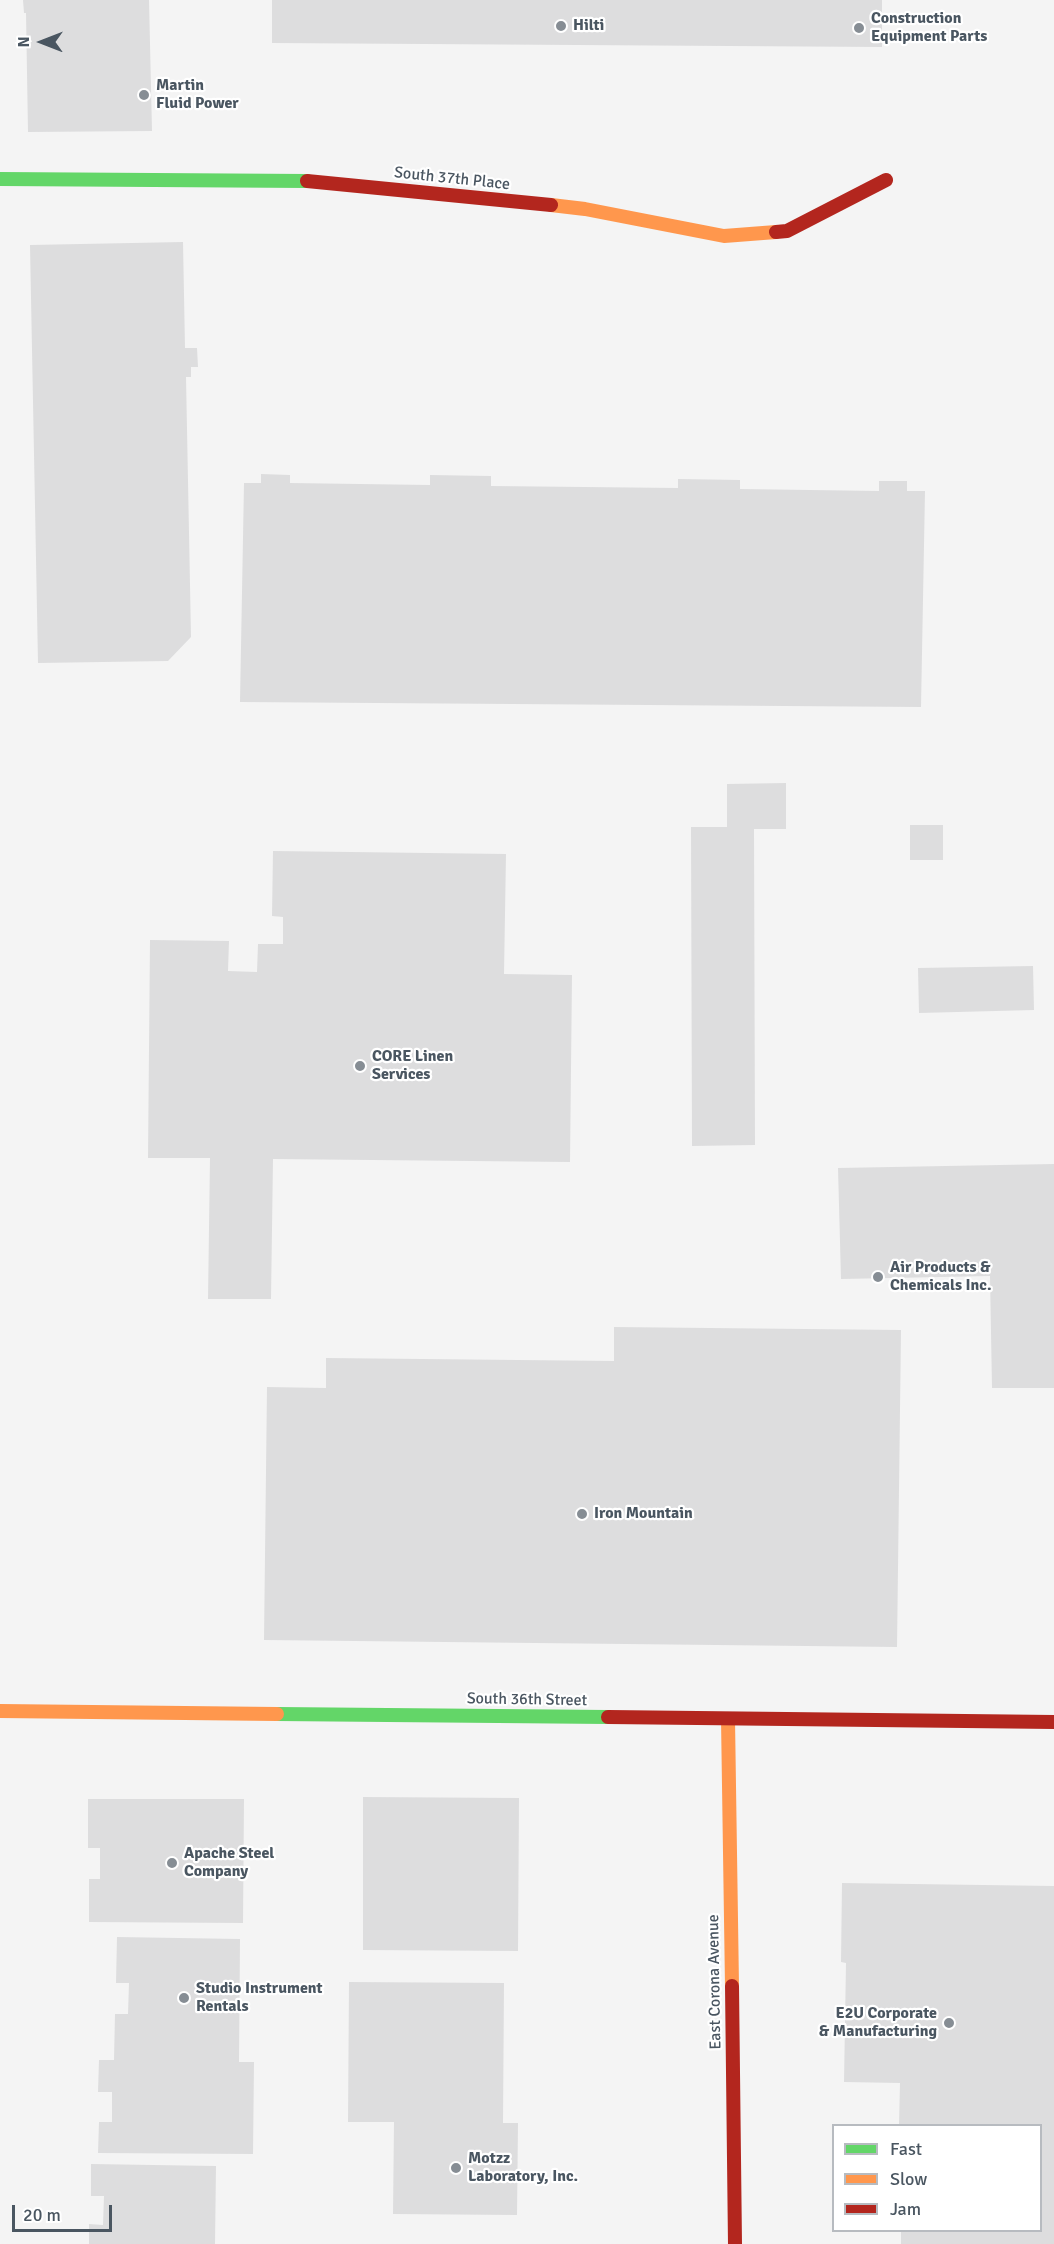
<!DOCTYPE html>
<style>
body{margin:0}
#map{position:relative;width:1054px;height:2244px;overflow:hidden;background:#f4f4f4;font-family:Signika,sans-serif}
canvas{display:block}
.legend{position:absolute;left:832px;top:2124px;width:210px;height:108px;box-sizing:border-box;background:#fff;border:2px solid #b7bbc0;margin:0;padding:8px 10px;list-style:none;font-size:18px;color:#4a5661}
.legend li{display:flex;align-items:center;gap:12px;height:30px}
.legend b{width:30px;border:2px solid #b7bbc0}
.north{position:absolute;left:12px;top:12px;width:60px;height:60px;-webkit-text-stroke:4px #fff;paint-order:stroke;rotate:270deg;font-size:16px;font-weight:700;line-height:24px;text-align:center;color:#4a5661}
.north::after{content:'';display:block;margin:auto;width:21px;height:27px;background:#4a5661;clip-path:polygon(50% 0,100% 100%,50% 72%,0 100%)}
.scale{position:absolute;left:12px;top:2205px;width:100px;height:27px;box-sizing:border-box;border:3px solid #4a5661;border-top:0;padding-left:8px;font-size:18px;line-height:21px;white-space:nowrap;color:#4a5661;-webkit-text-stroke:4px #fff;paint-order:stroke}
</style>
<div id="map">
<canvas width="1054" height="2244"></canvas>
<ul class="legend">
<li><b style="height:8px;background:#63d668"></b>Fast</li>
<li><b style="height:8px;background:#ff974d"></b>Slow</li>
<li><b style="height:8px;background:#b3261e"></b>Jam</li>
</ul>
<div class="north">N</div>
<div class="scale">20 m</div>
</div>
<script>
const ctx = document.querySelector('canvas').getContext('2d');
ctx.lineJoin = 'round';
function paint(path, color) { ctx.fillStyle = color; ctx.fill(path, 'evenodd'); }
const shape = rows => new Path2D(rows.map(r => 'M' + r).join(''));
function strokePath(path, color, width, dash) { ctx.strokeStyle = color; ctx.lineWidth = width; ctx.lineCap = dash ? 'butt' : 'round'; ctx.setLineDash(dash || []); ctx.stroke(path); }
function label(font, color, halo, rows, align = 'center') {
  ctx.font = font + ' Signika,sans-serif'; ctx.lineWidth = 4.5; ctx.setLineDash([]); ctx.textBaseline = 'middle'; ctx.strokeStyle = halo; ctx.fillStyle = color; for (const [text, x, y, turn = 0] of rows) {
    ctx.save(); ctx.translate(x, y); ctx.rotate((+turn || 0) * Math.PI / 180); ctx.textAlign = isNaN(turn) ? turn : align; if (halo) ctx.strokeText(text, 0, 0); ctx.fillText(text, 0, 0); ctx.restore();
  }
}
paint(shape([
 [23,0,149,0,152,131,28,132,26,13,24,13],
 [272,0,882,0,882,47,272,43],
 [183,242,185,348,197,348,198,367,191,367,191,377,186,377,191,637,168,661,38,663,30,245],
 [261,474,290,475,290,483,430,485,430,475,491,476,491,486,678,488,678,479,740,480,740,489,879,491,879,481,907,481,907,491,925,491,921,707,240,702,244,483,261,483],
 [786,783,786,829,754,829,755,1145,692,1146,691,827,727,827,727,784],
 [910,825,943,825,943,860,910,860],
 [273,851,506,854,504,974,572,975,570,1162,273,1159,271,1299,208,1299,210,1158,148,1158,150,940,229,941,228,971,257,972,258,944,283,944,283,917,272,916],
 [1033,966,1034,1010,919,1013,918,968],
 [1054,1164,1054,1388,992,1388,990,1276,841,1279,838,1168],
 [614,1327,901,1330,897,1647,264,1640,267,1387,326,1388,326,1358,614,1361],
 [363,1797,519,1798,518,1951,363,1950],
 [88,1799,244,1799,243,1923,89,1922,89,1879,100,1879,100,1848,88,1848],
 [842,1883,1054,1886,1054,2244,901,2244,901,2230,1040,2230,1040,2126,899,2126,900,2083,844,2082,846,1963,841,1962],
 [117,1937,240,1939,239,2062,254,2062,253,2154,98,2153,99,2122,112,2122,112,2092,98,2092,99,2060,114,2060,115,2014,128,2014,129,1983,116,1983],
 [349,1982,504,1983,503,2123,518,2123,517,2215,393,2214,394,2122,348,2122],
 [91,2164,216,2166,215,2244,89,2244,89,2224,103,2225,104,2196,91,2196]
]), '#ddddde');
strokePath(shape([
 [0,179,307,181],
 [277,1714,608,1717]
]), '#63d668', 14);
strokePath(shape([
 [551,205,585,209,724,236,776,232],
 [0,1711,277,1714],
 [728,1719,732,1986]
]), '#ff974d', 14);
strokePath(shape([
 [307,181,551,205],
 [776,232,787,231,886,180],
 [608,1717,1054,1722],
 [732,1986,735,2244]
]), '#b3261e', 14);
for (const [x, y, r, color] of [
 [561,26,6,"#868d94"],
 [859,28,6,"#868d94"],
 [144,95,6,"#868d94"],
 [360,1066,6,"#868d94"],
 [878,1277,6,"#868d94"],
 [582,1514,6,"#868d94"],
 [172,1863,6,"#868d94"],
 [184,1998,6,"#868d94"],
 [949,2023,6,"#868d94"],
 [456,2168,6,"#868d94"]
]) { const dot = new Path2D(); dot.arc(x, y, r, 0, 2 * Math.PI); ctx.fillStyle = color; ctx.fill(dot); strokePath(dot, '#fff', 2); }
label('bold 16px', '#4a5661', '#fff', [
 ["Construction",871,19],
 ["Equipment Parts",871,37],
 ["Hilti",573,26],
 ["Martin",156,86],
 ["Fluid Power",156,104],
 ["CORE Linen",372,1057],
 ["Services",372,1075],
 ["Air Products &",890,1268],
 ["Chemicals Inc.",890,1286],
 ["Iron Mountain",594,1514],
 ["Apache Steel",184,1854],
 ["Company",184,1872],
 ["Studio Instrument",196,1989],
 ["Rentals",196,2007],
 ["E2U Corporate",937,2014,"right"],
 ["& Manufacturing",937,2032,"right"],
 ["Motzz",468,2159],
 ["Laboratory, Inc.",468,2177]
], 'left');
label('16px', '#4a5661', '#fff', [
 ["South 37th Place",452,179,6],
 ["South 36th Street",527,1700,1],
 ["East Corona Avenue",715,1982,-91]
]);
</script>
